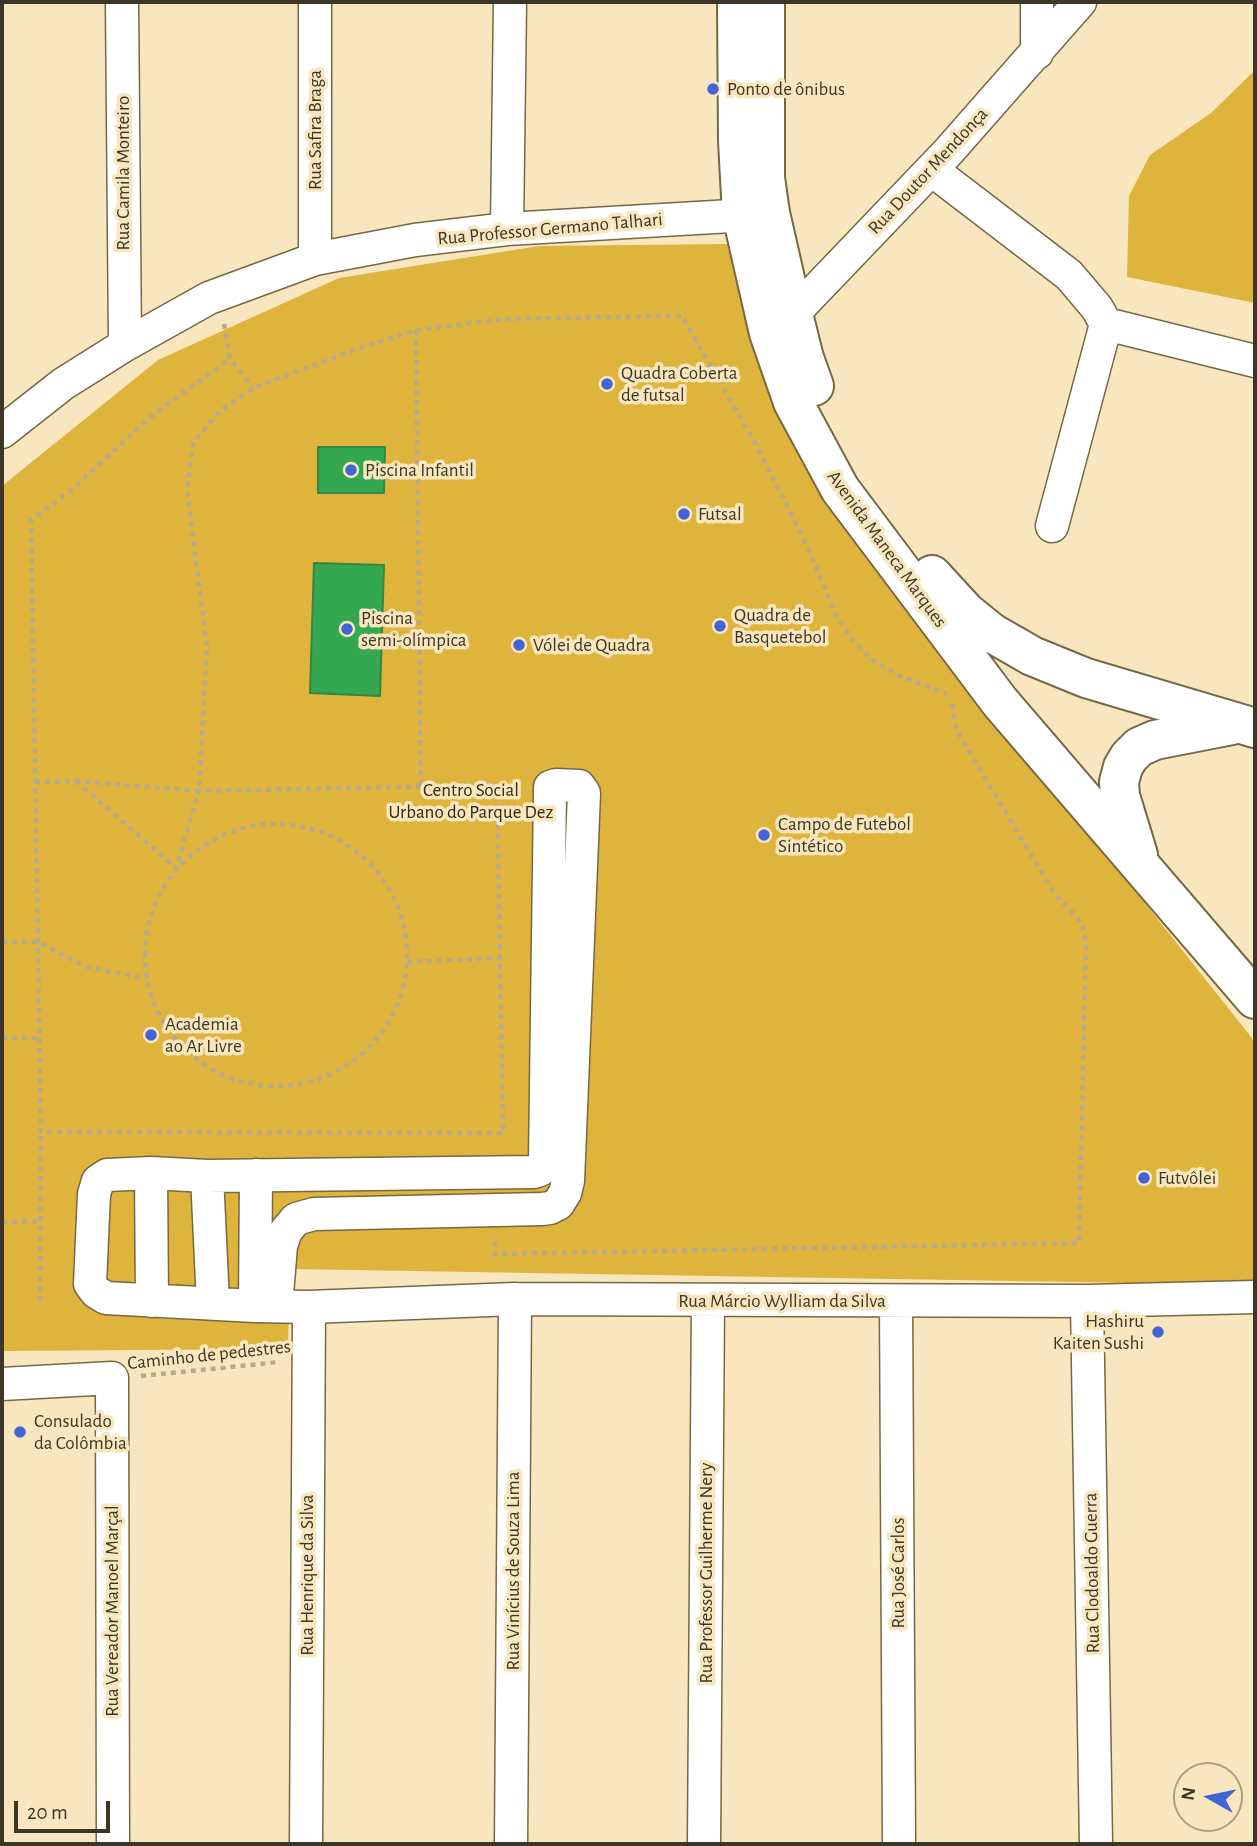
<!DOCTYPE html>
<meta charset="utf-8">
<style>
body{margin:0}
#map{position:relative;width:1257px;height:1846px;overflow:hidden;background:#f8e7be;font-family:"Alegreya Sans",sans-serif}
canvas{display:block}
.frame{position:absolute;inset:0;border:4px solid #3d3626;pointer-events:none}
.north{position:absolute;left:1173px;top:1762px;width:70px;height:70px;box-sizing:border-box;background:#f8e7be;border:2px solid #ada081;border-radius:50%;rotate:279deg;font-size:19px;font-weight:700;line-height:28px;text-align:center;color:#3d3626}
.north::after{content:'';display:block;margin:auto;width:24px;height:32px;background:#4464d6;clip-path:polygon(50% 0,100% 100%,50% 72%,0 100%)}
.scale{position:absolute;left:14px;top:1801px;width:96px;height:32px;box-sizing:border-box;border:4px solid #3d3626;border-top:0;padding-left:9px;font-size:21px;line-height:24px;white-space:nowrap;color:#3d3626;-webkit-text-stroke:5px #f8e7be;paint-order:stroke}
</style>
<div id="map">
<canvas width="1257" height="1846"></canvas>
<div class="frame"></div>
<div class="north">N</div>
<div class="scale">20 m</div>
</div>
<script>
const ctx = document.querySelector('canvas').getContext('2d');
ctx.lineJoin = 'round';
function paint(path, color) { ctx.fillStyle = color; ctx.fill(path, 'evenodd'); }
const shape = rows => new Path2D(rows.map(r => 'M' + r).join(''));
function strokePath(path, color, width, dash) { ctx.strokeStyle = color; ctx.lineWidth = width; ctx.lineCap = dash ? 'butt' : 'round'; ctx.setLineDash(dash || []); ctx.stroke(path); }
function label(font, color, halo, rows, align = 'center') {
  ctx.font = font + ' "Alegreya Sans",sans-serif'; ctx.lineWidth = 7; ctx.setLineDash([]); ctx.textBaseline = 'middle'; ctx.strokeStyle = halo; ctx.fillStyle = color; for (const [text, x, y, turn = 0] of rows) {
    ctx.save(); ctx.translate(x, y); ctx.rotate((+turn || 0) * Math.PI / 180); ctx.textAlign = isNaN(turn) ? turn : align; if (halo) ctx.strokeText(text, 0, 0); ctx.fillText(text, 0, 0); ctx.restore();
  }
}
paint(shape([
 [1255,70,1255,303,1127,277,1129,196,1150,155,1211,113],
 [727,244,754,339,1042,773,1255,1042,1255,1285,290,1269,288,1349,2,1351,2,486,158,360,339,278,539,246]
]), '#dfb43c');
const water = shape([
 [318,447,385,447,384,493,318,493,318,447],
 [314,563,384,565,380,696,310,693,314,563]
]);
paint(water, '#34a751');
strokePath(water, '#378544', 2);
const minor = shape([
 [122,2,125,345],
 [315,2,315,259],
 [1037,53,1037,2],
 [932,170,1069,275,1097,308,1106,324,1052,526],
 [507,229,510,2],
 [1106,324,1255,361],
 [778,326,793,314,948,152,1080,2],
 [2,432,63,384,125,345,209,298,315,259,415,240,507,229,766,214],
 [151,1173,152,1301],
 [207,1176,213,1303],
 [896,1301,899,1844],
 [1087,1301,1096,1844],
 [255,1306,256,1175],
 [276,1306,281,1246,286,1231,296,1219,314,1214,542,1209,550,1208,558,1204,565,1193,568,1181,584,793,579,786,556,785,550,787,550,793,545,1160,540,1170,534,1172,207,1176,151,1173,107,1175,98,1181,94,1194,90,1284,96,1292,106,1298,255,1306,309,1307,515,1299,1087,1301,1255,1297],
 [2,1384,112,1378,113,1844],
 [306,1844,309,1307],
 [511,1844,515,1299],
 [704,1844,708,1301]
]);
const major = shape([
 [737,2,738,141,742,215,769,333,793,402,840,489,1000,702,1255,999],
 [765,2,765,178,770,213,793,314,804,358,814,386],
 [932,575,966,612,992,633,1032,656,1086,678,1255,728],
 [1138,855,1120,796,1119,782,1123,767,1129,757,1139,747,1155,740,1232,725]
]);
strokePath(minor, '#766843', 35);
strokePath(major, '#766843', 42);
strokePath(shape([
 [224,324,230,359,253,388],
 [416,330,421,787],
 [76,781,176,868,199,791,497,785,503,1133,41,1132,31,520,70,491,154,414,230,359],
 [35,782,76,781,199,791,207,647,187,490,193,443,220,411,253,388,357,349,416,330,503,319,682,316,758,448,808,548,837,617,853,640,872,660,898,675,947,694],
 '145 955a131 131 0 1 1 262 0a131 131 0 1 1-262 0Z',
 [2,942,38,942,87,967,147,979],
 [407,962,500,958],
 [2,1038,40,1038],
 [2,1222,41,1221],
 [495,1241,495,1254,1079,1243,1086,942,1082,923,1054,893,956,729,952,702],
 [40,1301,41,1132],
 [141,1376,279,1362]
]), '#b7aa89', 4.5, [5, 5]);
strokePath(minor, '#fff', 32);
strokePath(major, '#fff', 38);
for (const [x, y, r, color] of [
 [713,89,7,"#4464d6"],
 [607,384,7,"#4464d6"],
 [351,470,7,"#4464d6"],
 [684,514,7,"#4464d6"],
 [720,626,7,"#4464d6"],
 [347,629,7,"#4464d6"],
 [519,645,7,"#4464d6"],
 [764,835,7,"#4464d6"],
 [151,1035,7,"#4464d6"],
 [1144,1178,7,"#4464d6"],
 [1158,1332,7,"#4464d6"],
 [20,1432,7,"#4464d6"]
]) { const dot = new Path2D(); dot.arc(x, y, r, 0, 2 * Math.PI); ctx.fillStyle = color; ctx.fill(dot); strokePath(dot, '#f8e7be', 2.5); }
label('19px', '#3d3626', '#f8e7be', [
 ["Ponto de ônibus",727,89],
 ["Quadra Coberta",621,373],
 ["de futsal",621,395],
 ["Piscina Infantil",365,470],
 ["Futsal",698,514],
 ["Quadra de",734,615],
 ["Basquetebol",734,637],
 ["Piscina",361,618],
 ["semi-olímpica",361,640],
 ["Vólei de Quadra",533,645],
 ["Campo de Futebol",778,824],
 ["Sintético",778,846],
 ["Academia",165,1024],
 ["ao Ar Livre",165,1046],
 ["Futvôlei",1158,1178],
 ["Hashiru",1144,1321,"right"],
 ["Kaiten Sushi",1144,1343,"right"],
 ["Consulado",34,1421],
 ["da Colômbia",34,1443]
], 'left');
label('19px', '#3d3626', '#f8e7be', [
 ["Rua Safira Braga",315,130,-90],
 ["Rua Doutor Mendonça",928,171,-47],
 ["Rua Camila Monteiro",123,173,-90],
 ["Rua Professor Germano Talhari",550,229,-5],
 ["Avenida Maneca Marques",887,549,54],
 ["Rua Márcio Wylliam da Silva",782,1301],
 ["Caminho de pedestres",209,1355,-6],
 ["Rua Vinícius de Souza Lima",513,1571,-90],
 ["Rua Professor Guilherme Nery",706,1573,-90],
 ["Rua José Carlos",898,1573,-90],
 ["Rua Clodoaldo Guerra",1092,1573,-91],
 ["Rua Henrique da Silva",307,1575,-90],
 ["Rua Vereador Manoel Marçal",112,1611,-90]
]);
label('19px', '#322913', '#f8e7be', [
 ["Centro Social",471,790],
 ["Urbano do Parque Dez",471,812]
]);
</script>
